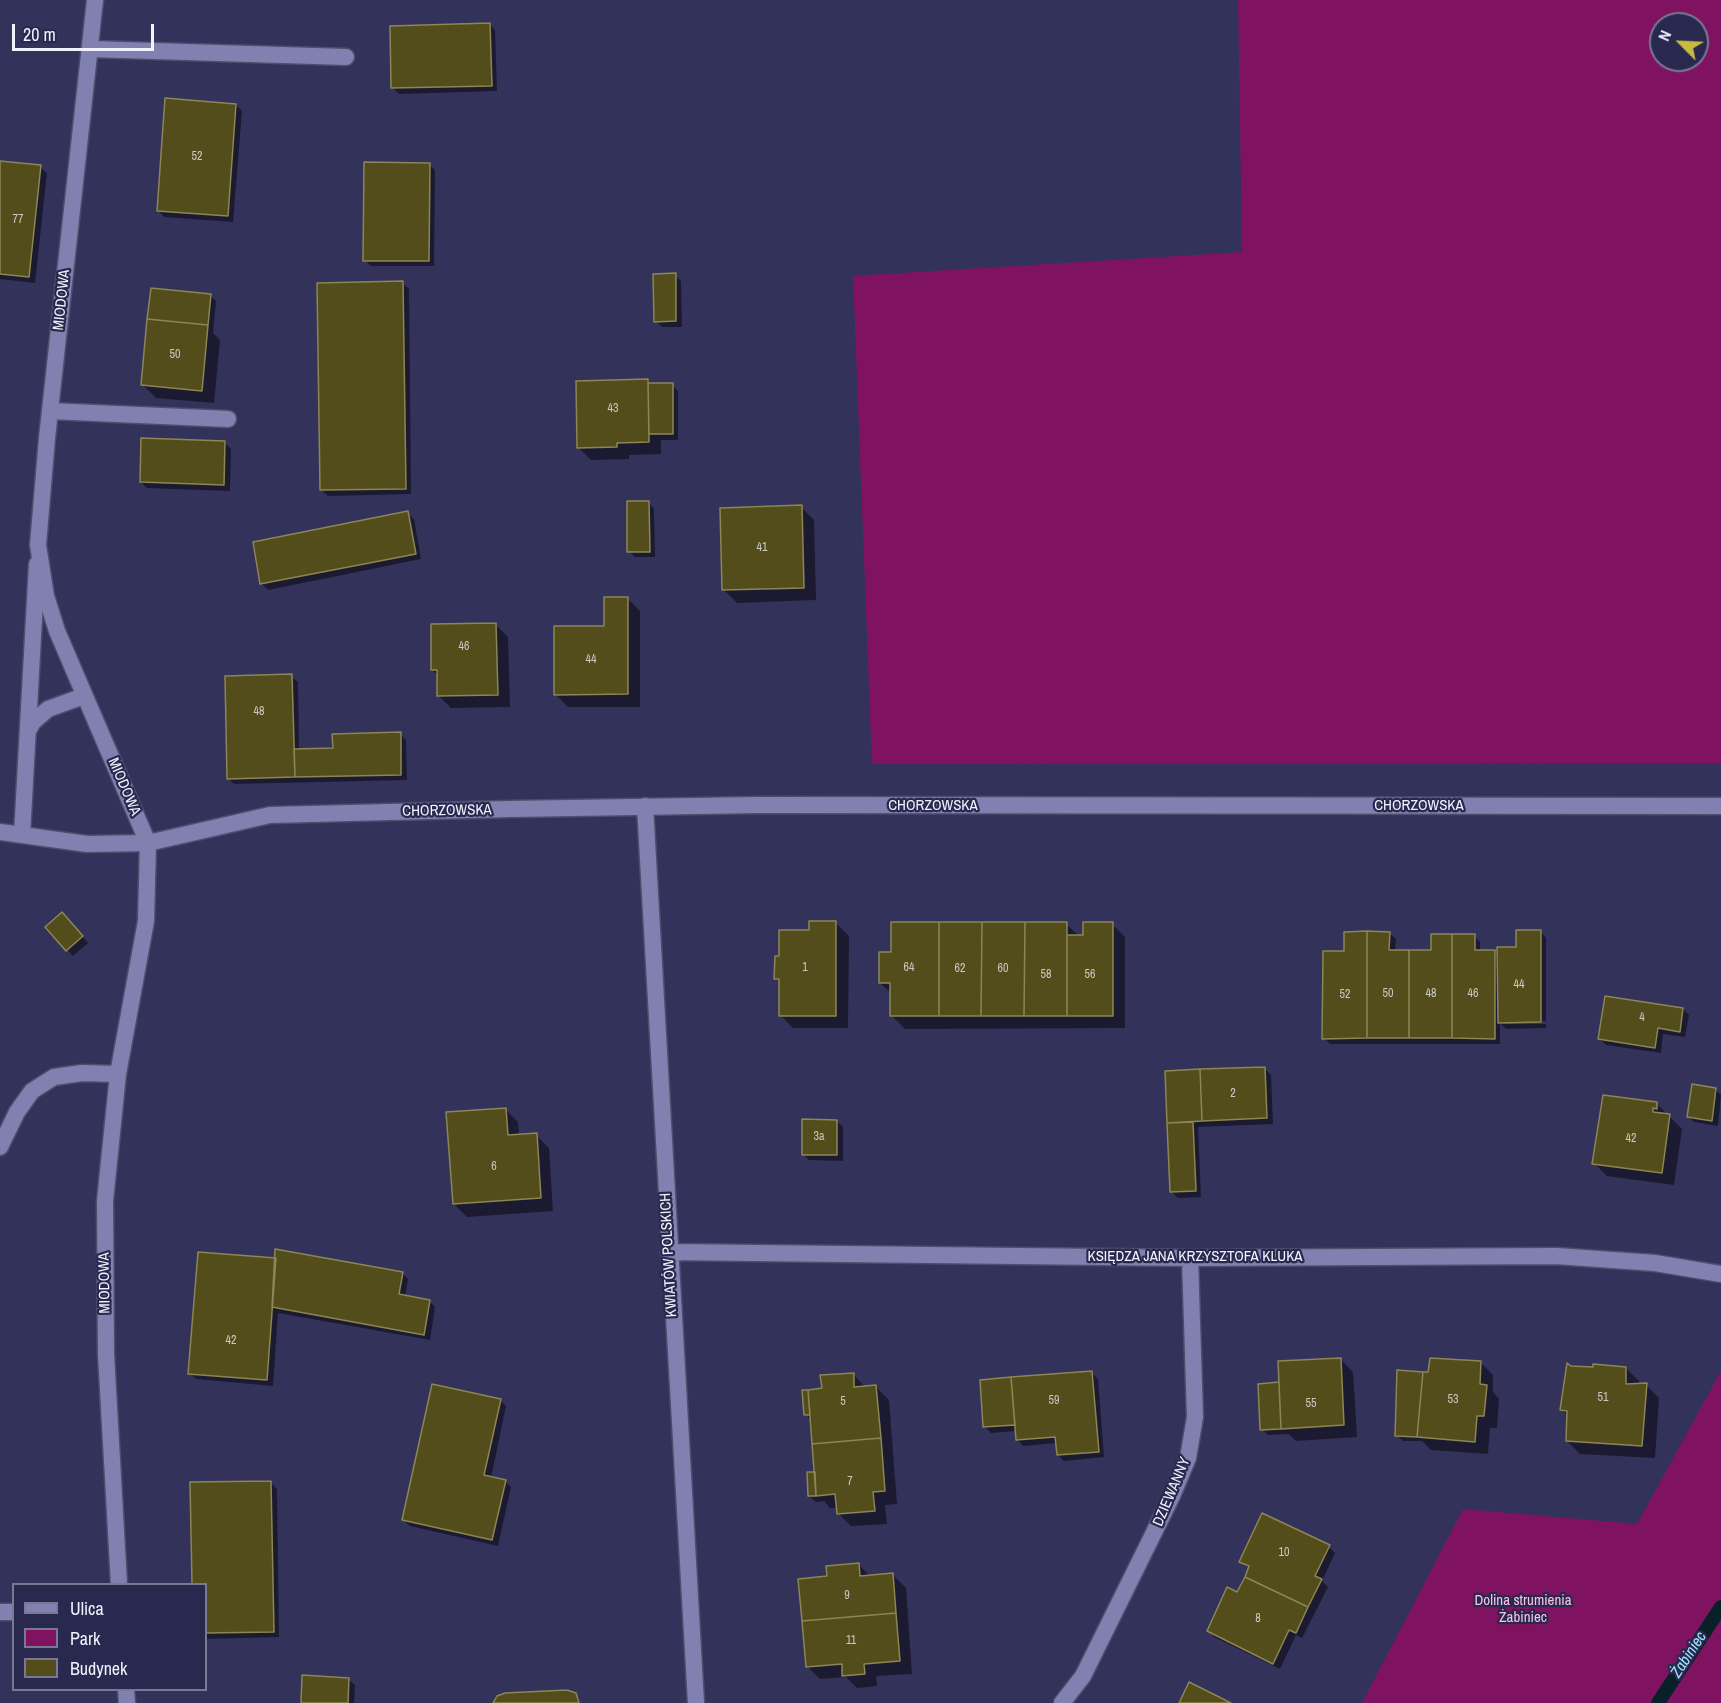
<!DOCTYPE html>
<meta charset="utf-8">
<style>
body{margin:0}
#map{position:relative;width:1721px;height:1703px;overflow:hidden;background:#33325b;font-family:"Archivo Narrow",sans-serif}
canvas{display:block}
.legend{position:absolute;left:12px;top:1583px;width:195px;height:108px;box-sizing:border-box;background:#29284f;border:2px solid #797994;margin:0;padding:8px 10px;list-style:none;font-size:18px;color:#f1f2fc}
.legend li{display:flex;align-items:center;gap:12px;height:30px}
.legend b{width:30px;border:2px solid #797994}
.north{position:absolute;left:1649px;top:12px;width:60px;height:60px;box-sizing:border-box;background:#29284f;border:2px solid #797994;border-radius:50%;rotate:294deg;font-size:16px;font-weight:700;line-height:24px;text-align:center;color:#f1f2fc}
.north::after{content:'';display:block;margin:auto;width:21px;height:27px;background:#c9bb3b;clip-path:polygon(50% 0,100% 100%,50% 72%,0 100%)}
.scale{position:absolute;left:12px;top:24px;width:142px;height:27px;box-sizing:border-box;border:3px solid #f1f2fc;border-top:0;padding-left:8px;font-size:18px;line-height:21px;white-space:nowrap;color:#f1f2fc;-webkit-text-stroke:4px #29284f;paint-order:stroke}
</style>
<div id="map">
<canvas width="1721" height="1703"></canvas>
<ul class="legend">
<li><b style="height:8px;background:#8081b0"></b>Ulica</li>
<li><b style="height:16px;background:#801361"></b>Park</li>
<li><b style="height:16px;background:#524d1b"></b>Budynek</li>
</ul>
<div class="north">N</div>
<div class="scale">20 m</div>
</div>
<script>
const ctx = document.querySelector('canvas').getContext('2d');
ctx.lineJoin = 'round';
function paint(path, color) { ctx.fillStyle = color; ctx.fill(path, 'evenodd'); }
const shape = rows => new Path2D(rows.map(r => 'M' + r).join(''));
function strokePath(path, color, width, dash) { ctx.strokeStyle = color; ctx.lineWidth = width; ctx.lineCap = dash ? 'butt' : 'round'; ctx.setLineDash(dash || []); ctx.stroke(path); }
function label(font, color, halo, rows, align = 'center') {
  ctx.font = font + ' "Archivo Narrow",sans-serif'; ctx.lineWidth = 4.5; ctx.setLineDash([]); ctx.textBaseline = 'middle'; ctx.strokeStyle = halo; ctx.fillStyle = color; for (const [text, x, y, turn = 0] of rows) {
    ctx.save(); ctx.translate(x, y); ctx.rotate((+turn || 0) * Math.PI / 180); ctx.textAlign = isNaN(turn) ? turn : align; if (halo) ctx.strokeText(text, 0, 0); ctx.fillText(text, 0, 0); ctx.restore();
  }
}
paint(shape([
 [1238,0,1721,0,1721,763,872,764,853,276,1242,252],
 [1661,24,1697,24,1697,60,1661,60],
 [1721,1371,1721,1703,1362,1703,1463,1509,1637,1524]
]), '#801361');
paint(shape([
 [489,24,495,30,497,91,399,94,393,88],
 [236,105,242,111,233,222,164,217,158,210],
 [0,163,40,167,47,173,35,283,0,279],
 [429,164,435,170,434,266,371,266,365,260],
 [675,275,681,281,682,327,662,327,656,321],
 [402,283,409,289,411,494,328,496,322,490],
 [210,295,216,301,213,333,220,340,214,403,156,398,143,385],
 [648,381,652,385,672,385,678,391,678,440,661,440,661,454,629,455,629,459,591,460,578,447],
 [225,443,231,449,230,491,147,488,141,482],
 [648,502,654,509,655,557,635,557,629,551],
 [801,507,814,520,816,600,737,603,724,590],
 [407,513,414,519,421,559,268,590,262,584,254,543],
 [627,598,640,611,640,707,568,707,555,694],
 [495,624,508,637,510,707,451,708,438,695,438,676,432,670],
 [291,676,298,682,299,750,334,749,400,734,406,740,407,780,234,784,228,778],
 [68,920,88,943,73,956,47,927],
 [836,923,849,936,848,1028,793,1028,780,1015,780,983,776,978,781,958,811,932],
 [1066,924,1079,936,1085,936,1112,924,1125,937,1125,1028,905,1029,892,1016,892,994,880,983],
 [1540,931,1546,938,1546,1021,1504,1021,1504,1024,1546,1024,1546,1028,1506,1029,1500,1023,1500,1044,1330,1044,1324,1038,1346,952,1389,933,1396,939,1395,952,1433,952,1474,936,1480,942,1480,951,1494,951,1499,956,1517,948],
 [1683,1009,1689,1015,1685,1037,1663,1034,1661,1053,1606,1045,1600,1039],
 [1264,1068,1271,1075,1273,1124,1198,1127,1201,1197,1178,1198,1172,1192,1167,1072],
 [1715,1089,1721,1095,1718,1126,1694,1122,1688,1116],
 [1656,1103,1682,1129,1674,1185,1607,1176,1594,1163],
 [505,1109,518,1122,519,1136,536,1135,549,1148,553,1211,467,1217,454,1204],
 [837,1121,843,1127,843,1161,809,1160,803,1154],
 [278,1260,402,1273,408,1279,405,1297,429,1301,435,1307,430,1340,278,1313,273,1386,196,1379,190,1373],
 [1340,1359,1353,1372,1357,1437,1296,1441,1289,1434,1268,1435,1262,1429,1278,1384],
 [1480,1362,1493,1375,1493,1392,1499,1399,1497,1428,1490,1428,1488,1454,1431,1450,1422,1441,1403,1441,1397,1435],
 [1571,1367,1626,1368,1639,1381,1639,1385,1646,1385,1659,1398,1655,1458,1580,1454,1567,1441,1568,1416,1562,1410,1564,1379,1568,1379],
 [1092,1373,1098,1379,1104,1457,1064,1461,1058,1455,1057,1443,1023,1446,1017,1439,1016,1431,991,1433,985,1427],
 [853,1374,866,1388,876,1387,889,1400,897,1504,885,1505,887,1524,851,1526,838,1513,838,1508,830,1508,824,1501,816,1502,809,1496,816,1473,812,1421,805,1414,823,1390],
 [500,1400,506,1406,491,1478,505,1481,511,1487,498,1546,410,1526,403,1520],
 [271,1483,277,1489,279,1637,206,1639,206,1584,193,1584,192,1484],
 [1329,1547,1335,1553,1322,1581,1328,1587,1302,1638,1296,1635,1280,1669,1214,1637,1208,1631,1238,1594,1250,1569,1240,1561],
 [858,1564,870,1576,893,1575,906,1588,912,1674,876,1676,877,1686,857,1688,846,1677,820,1679,807,1666,828,1578],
 [348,1679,355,1685,354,1703,302,1703]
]), '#0007');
strokePath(shape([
 [1658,1703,1721,1607]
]), '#092028', 14);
const building = shape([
 [490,23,492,86,391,88,390,26,490,23],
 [165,98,236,104,228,216,157,211,165,98],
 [0,161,41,165,29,277,0,274,0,161],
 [364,162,430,163,429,261,363,261,364,162],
 [676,273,676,321,654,322,653,274,676,273],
 [403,281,406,489,320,490,317,283,403,281],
 [151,288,211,294,208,325,147,319,151,288],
 [147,319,208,325,202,391,141,385,147,319],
 [648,379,649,442,617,443,617,447,577,448,576,381,648,379],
 [648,383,673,383,673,434,649,434,648,383],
 [141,438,225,441,224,485,140,482,141,438],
 [627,501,649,501,650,552,627,552,627,501],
 [802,505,804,588,722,590,720,508,802,505],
 [408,511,416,554,260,584,253,542,408,511],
 [604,597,628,597,628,694,554,695,554,626,604,626,604,597],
 [496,623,498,695,437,696,437,670,431,670,431,624,496,623],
 [292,674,295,777,227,779,225,676,292,674],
 [401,732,401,775,295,777,294,749,333,748,332,734,401,732],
 [62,912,83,936,66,951,45,927,62,912],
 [809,921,836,921,836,1016,779,1016,779,979,774,979,775,956,779,956,779,930,809,930,809,921],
 [891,922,939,922,939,1016,890,1016,890,983,879,983,879,952,891,952,891,922],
 [939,922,982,922,981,1016,939,1016,939,922],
 [982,922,1025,922,1024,1016,981,1016,982,922],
 [1025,922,1067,922,1067,1016,1024,1016,1025,922],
 [1083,922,1113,922,1113,1016,1067,1016,1067,935,1083,935,1083,922],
 [1516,930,1541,930,1541,1022,1498,1023,1497,947,1516,947,1516,930],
 [1367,931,1367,1038,1322,1039,1323,951,1344,951,1344,932,1367,931],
 [1367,931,1390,932,1389,950,1409,950,1409,1038,1367,1038,1367,931],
 [1431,934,1452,934,1452,1038,1409,1038,1409,950,1431,950,1431,934],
 [1452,934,1475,934,1475,950,1495,950,1495,1039,1452,1038,1452,934],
 [1605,996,1683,1008,1680,1032,1658,1028,1655,1048,1598,1039,1605,996],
 [1265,1067,1267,1118,1202,1121,1200,1069,1265,1067],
 [1200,1069,1202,1121,1167,1123,1165,1071,1200,1069],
 [1692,1084,1716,1088,1712,1121,1687,1117,1692,1084],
 [1603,1095,1657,1102,1657,1109,1653,1108,1653,1112,1670,1114,1662,1173,1592,1164,1603,1095],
 [506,1108,508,1135,537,1133,541,1198,453,1204,446,1112,506,1108],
 [802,1119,837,1120,837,1155,802,1155,802,1119],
 [1193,1122,1196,1191,1170,1192,1167,1123,1193,1122],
 [275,1249,403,1272,399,1294,430,1300,424,1335,272,1307,275,1249],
 [198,1252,276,1258,267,1380,188,1374,198,1252],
 [1341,1358,1344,1425,1281,1429,1278,1361,1341,1358],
 [1430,1358,1481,1361,1480,1384,1487,1385,1484,1416,1477,1416,1475,1442,1417,1437,1423,1372,1428,1372,1430,1358],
 [1567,1363,1571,1366,1593,1367,1593,1364,1626,1367,1626,1384,1647,1383,1642,1446,1566,1441,1567,1411,1560,1410,1567,1363],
 [1397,1370,1423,1372,1417,1437,1395,1436,1397,1370],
 [1092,1371,1099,1452,1057,1455,1055,1437,1016,1440,1011,1377,1092,1371],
 [854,1373,854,1387,876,1385,881,1438,812,1444,808,1390,822,1388,820,1375,854,1373],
 [1011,1377,1015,1425,983,1427,980,1380,1011,1377],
 [1279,1382,1281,1429,1260,1430,1258,1384,1279,1382],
 [432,1384,501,1399,484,1475,506,1480,492,1540,402,1520,432,1384],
 [802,1390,808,1390,810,1415,804,1415,802,1390],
 [881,1438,885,1491,873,1492,875,1511,837,1514,835,1494,816,1496,812,1444,881,1438],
 [807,1472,815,1472,816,1496,808,1496,807,1472],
 [271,1481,274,1632,206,1633,206,1584,192,1584,190,1482,271,1481],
 [1262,1513,1330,1545,1315,1576,1322,1579,1308,1607,1245,1577,1249,1566,1239,1562,1262,1513],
 [859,1563,860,1576,893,1573,896,1613,802,1621,798,1579,827,1576,826,1566,859,1563],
 [1245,1577,1308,1607,1296,1633,1289,1630,1273,1664,1207,1631,1227,1587,1237,1592,1245,1577],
 [896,1613,900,1661,864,1664,865,1674,842,1676,842,1664,806,1667,802,1621,896,1613],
 [302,1675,349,1678,348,1703,301,1703,302,1675],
 [1189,1682,1231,1703,1179,1703,1189,1682],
 [567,1690,576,1693,579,1703,493,1703,497,1696,505,1693,567,1690]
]);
paint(building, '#524d1b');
strokePath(building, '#8c8654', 1.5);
const service = shape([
 [90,49,346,57],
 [50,411,228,419],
 [28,731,33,722,48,709,84,696],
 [0,832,87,844,148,843],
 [22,835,37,564],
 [0,1147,17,1112,32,1091,54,1077,82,1073,118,1074],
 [0,1612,14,1612]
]);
const minor = shape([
 [95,0,47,438,38,545,46,596,57,631,148,843],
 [645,806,696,1703],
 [669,1252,1190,1258,1556,1256,1655,1263,1721,1274],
 [1062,1703,1083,1676,1172,1496,1188,1458,1195,1417,1190,1258]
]);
const tertiary = shape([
 [119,1584,106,1354,105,1201,118,1074,146,921,148,843,270,815,510,809,757,805,1721,806],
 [126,1690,127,1703]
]);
strokePath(service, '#4f4d6c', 19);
strokePath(minor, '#4f4d6c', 19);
strokePath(tertiary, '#4f4d6c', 19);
strokePath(service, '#8081b0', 16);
strokePath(minor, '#8081b0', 16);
strokePath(tertiary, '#8081b0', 16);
label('12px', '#c9c9c4', null, [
 ["52",197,157],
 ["77",18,220],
 ["50",175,355],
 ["43",613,409],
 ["41",762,548],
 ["46",464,647],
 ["44",591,660],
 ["48",259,712],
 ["1",805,968],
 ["64",909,968],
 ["62",960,969],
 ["60",1003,969],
 ["58",1046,975],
 ["56",1090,975],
 ["44",1519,985],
 ["50",1388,994],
 ["48",1431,994],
 ["46",1473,994],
 ["52",1345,995],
 ["4",1642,1018],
 ["2",1233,1094],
 ["3a",819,1137],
 ["42",1631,1139],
 ["6",494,1167],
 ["42",231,1341],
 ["51",1603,1398],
 ["53",1453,1400],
 ["59",1054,1401],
 ["5",843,1402],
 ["55",1311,1404],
 ["7",850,1482],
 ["10",1284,1553],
 ["9",847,1596],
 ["8",1258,1619],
 ["11",851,1641]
]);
label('15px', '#f1f2fc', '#29284f', [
 ["MIODOWA",62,300,-84],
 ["MIODOWA",124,787,67],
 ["CHORZOWSKA",933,806],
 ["CHORZOWSKA",1419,806],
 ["CHORZOWSKA",447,811,-1],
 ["KWIATÓW POLSKICH",669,1255,-93],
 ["KSIĘDZA JANA KRZYSZTOFA KLUKA",1195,1257],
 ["MIODOWA",105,1283,-91],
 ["DZIEWANNY",1172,1492,-67]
]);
label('15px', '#fac1e2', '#29284f', [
 ["Dolina strumienia",1523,1601],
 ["Żabiniec",1523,1618]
]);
label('italic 16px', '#9de3fc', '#29284f', [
 ["Żabiniec",1689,1655,-57]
]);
</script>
